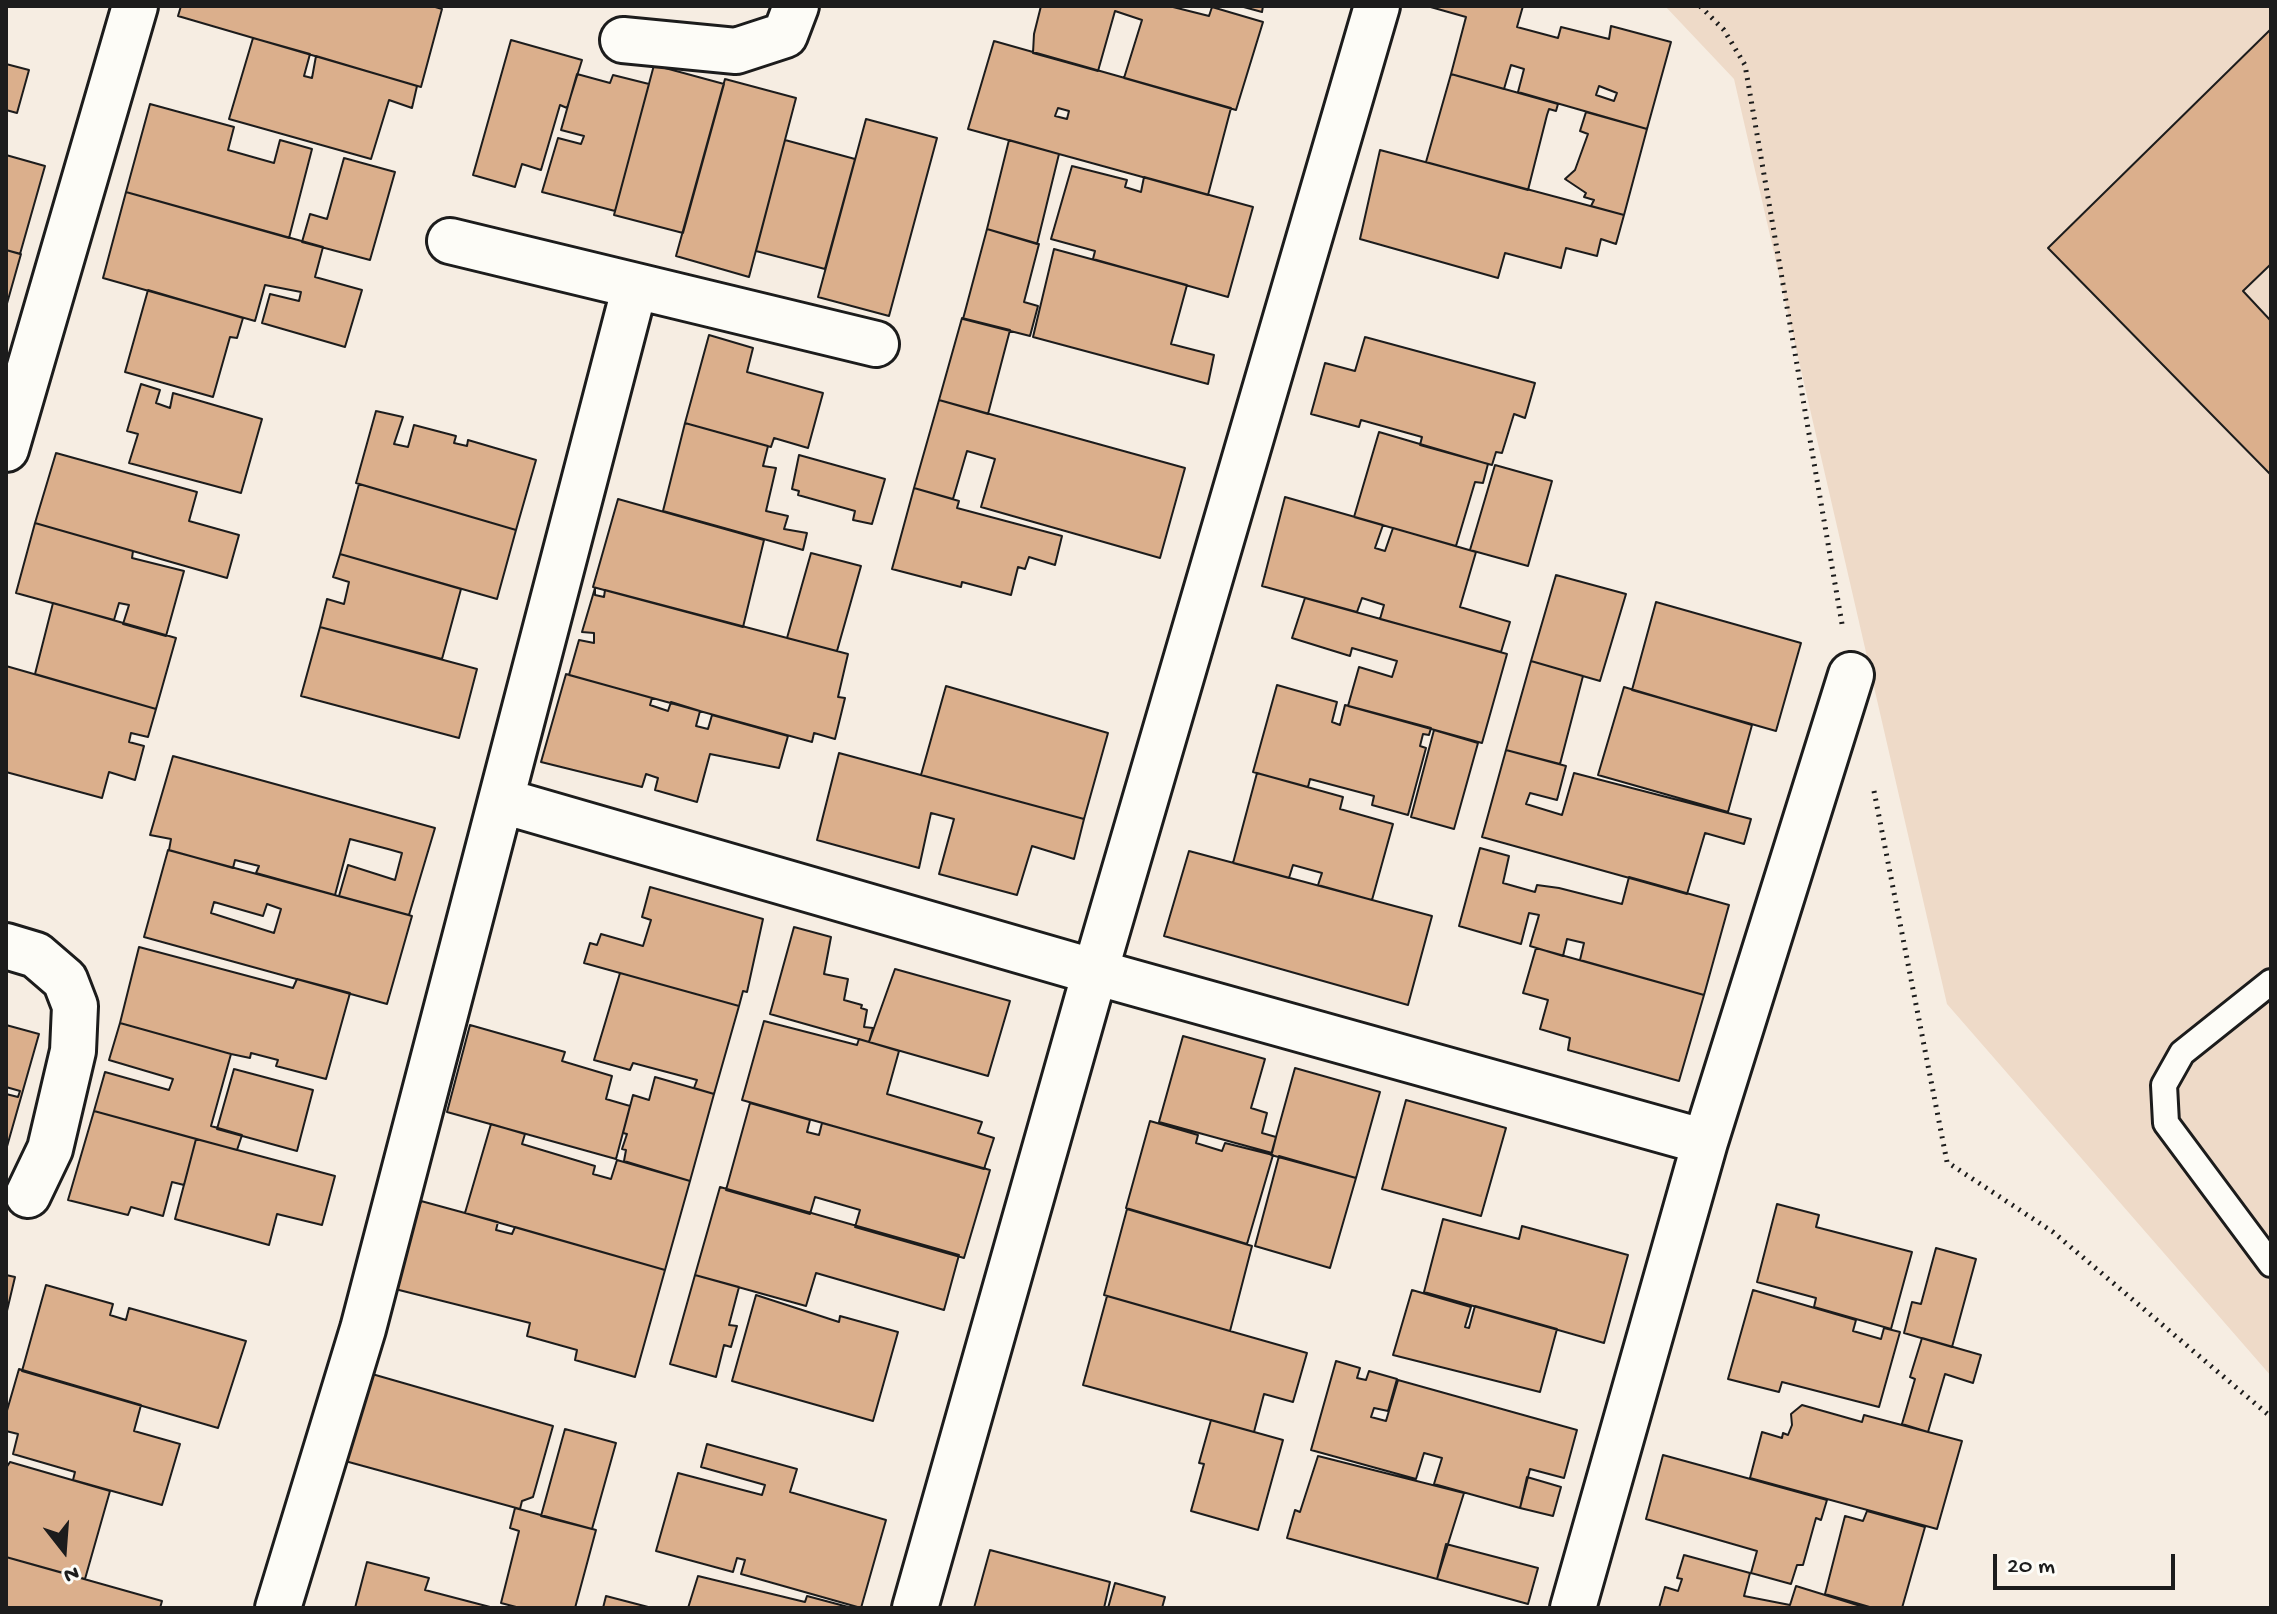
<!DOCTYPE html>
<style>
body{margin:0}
#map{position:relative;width:2277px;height:1614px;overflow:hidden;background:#f6ede2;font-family:"Gochi Hand",sans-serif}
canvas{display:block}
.frame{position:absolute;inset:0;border:8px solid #1c1c1c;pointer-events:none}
.north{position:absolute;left:24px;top:1510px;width:80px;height:80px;-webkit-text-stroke:6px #fdfcf7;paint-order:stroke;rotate:163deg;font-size:22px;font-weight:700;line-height:32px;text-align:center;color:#1c1c1c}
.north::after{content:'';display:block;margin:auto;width:28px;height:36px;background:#1c1c1c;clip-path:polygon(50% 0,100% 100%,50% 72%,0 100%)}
.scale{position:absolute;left:1993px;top:1554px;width:182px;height:36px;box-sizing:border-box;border:4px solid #1c1c1c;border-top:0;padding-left:10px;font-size:24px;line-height:28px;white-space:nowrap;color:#1c1c1c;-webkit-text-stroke:6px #fdfcf7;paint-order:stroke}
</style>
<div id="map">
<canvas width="2277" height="1614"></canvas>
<div class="frame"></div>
<div class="north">N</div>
<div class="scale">20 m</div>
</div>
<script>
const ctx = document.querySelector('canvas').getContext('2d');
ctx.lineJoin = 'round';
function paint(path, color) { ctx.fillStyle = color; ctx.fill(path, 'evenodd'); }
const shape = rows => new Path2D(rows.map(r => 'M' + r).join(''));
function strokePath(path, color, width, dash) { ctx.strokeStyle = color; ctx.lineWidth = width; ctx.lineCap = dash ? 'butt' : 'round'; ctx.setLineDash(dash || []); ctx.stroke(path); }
paint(shape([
 [1665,6,2271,6,2271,1376,1947,1004,1734,79]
]), '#eedac8');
const building = shape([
 [181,6,432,6,442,9,421,87,178,16,181,6],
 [1041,6,1169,6,1209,16,1212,7,1263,22,1236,110,1124,78,1142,20,1115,11,1098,71,1033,53,1034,34,1041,6],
 [1240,6,1263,6,1262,12,1240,6],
 [1427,6,1523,6,1517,27,1558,38,1561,27,1609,39,1611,26,1671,42,1647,129,1518,92,1524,69,1511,65,1504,89,1451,74,1466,17,1427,6],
 [1599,86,1617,93,1614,101,1596,95,1599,86],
 [2271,29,2271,264,2243,291,2271,321,2271,475,2048,248,2271,29],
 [253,38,310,54,304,76,312,78,316,56,417,86,412,108,389,100,371,159,229,119,253,38],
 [511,40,582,60,567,108,560,105,541,170,522,164,515,187,473,175,511,40],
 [994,41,1231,108,1208,195,968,129,994,41],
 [1058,108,1069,111,1067,119,1055,116,1058,108],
 [6,64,29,70,17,113,6,110,6,64],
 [654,65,724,84,683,233,614,215,654,65],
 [577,74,610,83,613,75,649,84,615,211,542,192,558,138,581,144,584,136,561,130,577,74],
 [1451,74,1558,104,1556,111,1549,109,1547,115,1528,190,1426,162,1451,74],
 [725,79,796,98,749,277,676,256,725,79],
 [150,104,234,127,228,150,274,163,280,140,312,149,289,238,126,192,150,104],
 [1586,112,1647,129,1624,215,1591,206,1594,200,1584,197,1586,193,1565,179,1575,170,1588,134,1580,131,1586,112],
 [866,119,937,138,889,316,818,297,866,119],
 [785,140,855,159,825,269,756,251,785,140],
 [1009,140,1059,154,1037,244,987,229,1009,140],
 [1380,150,1624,215,1616,244,1601,239,1597,256,1566,248,1561,268,1505,253,1498,278,1360,239,1380,150],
 [6,155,45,166,20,254,6,250,6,155],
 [344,158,395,172,370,260,302,242,310,214,327,219,344,158],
 [1072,166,1127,180,1125,187,1141,192,1144,177,1253,207,1228,297,1093,259,1095,251,1051,239,1072,166],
 [126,192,323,247,315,277,362,290,345,347,262,323,270,294,299,301,301,292,265,285,255,321,103,278,126,192],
 [987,229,1039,244,1024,302,1038,306,1030,336,963,319,987,229],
 [1054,249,1187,285,1171,344,1214,355,1208,384,1033,337,1054,249],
 [6,250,21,254,6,307,6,250],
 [148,290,243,318,237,338,230,337,213,397,125,372,148,290],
 [962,318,1010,330,988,414,939,400,962,318],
 [709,335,753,348,747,372,823,393,808,448,774,438,771,447,685,423,709,335],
 [1365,337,1535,383,1525,418,1514,414,1502,453,1496,452,1492,465,1420,445,1422,437,1361,420,1359,427,1311,414,1325,363,1355,371,1365,337],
 [141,384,160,390,156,403,170,408,173,393,262,419,241,493,129,463,138,434,127,431,141,384],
 [939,400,1185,468,1160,558,981,507,995,459,967,451,953,499,914,488,939,400],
 [376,411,403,417,394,444,408,447,414,425,456,436,454,443,467,446,468,440,536,460,516,530,356,483,376,411],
 [685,423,768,446,763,466,776,468,766,511,788,516,784,529,807,533,803,550,663,511,685,423],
 [1379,432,1488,464,1483,483,1475,482,1456,546,1354,517,1379,432],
 [56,453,197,492,189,521,239,535,227,578,35,523,56,453],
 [799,455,885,479,872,524,853,520,855,511,798,495,799,491,792,489,799,455],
 [1495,465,1552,481,1528,566,1470,550,1495,465],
 [359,484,516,530,497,599,340,554,359,484],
 [914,488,959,501,957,508,1062,536,1055,565,1029,557,1025,569,1018,567,1011,595,962,582,961,587,892,569,914,488],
 [1285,497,1383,525,1375,548,1385,551,1393,528,1476,552,1460,607,1510,622,1501,652,1380,619,1384,605,1362,598,1357,612,1262,586,1285,497],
 [618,499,764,540,743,627,593,587,618,499],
 [35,523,133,551,132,558,184,571,166,636,123,624,129,605,119,603,114,620,16,593,35,523],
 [811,553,861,566,837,651,787,638,811,553],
 [340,554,461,589,442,659,320,627,327,599,344,604,349,582,333,577,340,554],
 [1556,575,1626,594,1600,681,1531,661,1556,575],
 [595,588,595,595,604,597,605,590,848,654,838,697,845,698,835,739,814,733,812,742,569,675,579,640,594,643,594,633,582,632,595,588],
 [1305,598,1507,654,1482,743,1348,706,1359,667,1392,677,1397,661,1352,648,1350,656,1292,638,1305,598],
 [1656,602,1801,643,1776,731,1632,690,1656,602],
 [53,603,176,638,156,709,35,674,53,603],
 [320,627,477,669,459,738,301,696,320,627],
 [1531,661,1583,676,1560,764,1506,750,1531,661],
 [6,666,156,709,148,737,131,733,129,742,144,746,135,780,109,772,102,798,6,772,6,666],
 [566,674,652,698,650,705,668,711,671,702,700,711,696,726,708,729,712,715,788,736,779,768,710,754,697,802,655,790,658,778,646,774,642,787,541,762,566,674],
 [1277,685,1337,702,1332,722,1340,725,1345,705,1431,728,1429,735,1423,734,1420,746,1426,748,1408,815,1372,805,1374,796,1310,779,1308,787,1253,772,1277,685],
 [946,686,1108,733,1084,819,921,775,946,686],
 [1624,687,1752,725,1728,812,1598,775,1624,687],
 [1434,730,1478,743,1454,829,1411,817,1434,730],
 [1506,750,1566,766,1557,800,1530,793,1526,804,1562,815,1574,773,1751,819,1744,844,1705,833,1687,894,1482,837,1506,750],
 [839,753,1084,819,1074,859,1032,846,1017,895,939,874,954,819,931,813,919,868,817,840,839,753],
 [173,756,435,828,409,915,339,896,348,865,395,880,402,853,388,849,350,839,335,895,256,873,259,866,235,860,233,868,169,850,171,839,150,835,173,756],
 [1257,773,1343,797,1340,809,1393,824,1372,900,1318,885,1322,873,1293,865,1289,878,1233,863,1257,773],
 [1480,848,1509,856,1503,883,1535,892,1537,885,1559,888,1622,904,1629,877,1729,905,1704,995,1580,960,1584,943,1567,939,1563,956,1530,946,1539,915,1529,913,1521,944,1459,926,1480,848],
 [168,850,412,916,387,1004,144,937,168,850],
 [214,902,263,916,267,904,281,909,274,933,211,913,214,902],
 [1189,851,1432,916,1408,1005,1164,936,1189,851],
 [650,887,763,919,747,992,743,991,739,1006,584,963,590,943,597,945,601,934,643,946,651,920,642,917,650,887],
 [794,927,831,937,824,974,848,979,844,1000,862,1005,861,1008,867,1010,864,1027,873,1028,869,1042,770,1014,794,927],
 [139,947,293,988,297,979,350,993,326,1079,276,1066,278,1060,251,1053,250,1058,231,1054,120,1023,139,947],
 [1536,948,1704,995,1679,1081,1568,1050,1570,1038,1540,1029,1548,1000,1523,993,1536,948],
 [895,969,1010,1001,988,1076,869,1042,895,969],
 [620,973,739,1006,714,1094,694,1088,697,1080,633,1063,630,1070,594,1060,620,973],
 [764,1021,857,1045,859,1039,899,1051,887,1094,982,1122,978,1133,994,1138,984,1169,742,1100,764,1021],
 [120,1023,231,1054,211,1126,242,1135,237,1150,94,1111,105,1072,169,1090,173,1079,109,1060,120,1023],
 [6,1025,39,1034,6,1150,6,1094,18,1097,20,1091,6,1087,6,1025],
 [470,1025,565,1052,562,1061,612,1076,606,1099,630,1106,616,1159,447,1112,470,1025],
 [1183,1036,1265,1059,1251,1108,1267,1113,1262,1133,1276,1137,1272,1153,1159,1122,1183,1036],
 [1295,1068,1380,1092,1356,1178,1271,1155,1295,1068],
 [234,1069,313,1090,297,1151,217,1129,234,1069],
 [655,1077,714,1094,690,1181,624,1161,626,1150,622,1149,627,1134,623,1133,633,1095,649,1100,655,1077],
 [1406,1100,1506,1128,1481,1216,1382,1189,1406,1100],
 [750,1103,810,1120,807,1132,819,1135,822,1123,990,1170,964,1258,855,1227,860,1210,815,1197,810,1214,726,1190,750,1103],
 [94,1111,196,1139,184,1185,172,1182,163,1216,131,1207,128,1215,68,1200,94,1111],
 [1150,1121,1198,1135,1196,1143,1222,1151,1225,1143,1273,1155,1247,1244,1126,1208,1150,1121],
 [491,1124,525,1134,522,1144,595,1166,593,1174,611,1179,617,1160,690,1181,665,1270,465,1213,491,1124],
 [196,1139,335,1176,322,1225,277,1214,269,1245,175,1219,196,1139],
 [1279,1156,1356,1178,1330,1268,1255,1246,1279,1156],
 [720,1187,959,1255,944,1310,816,1273,806,1306,695,1275,720,1187],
 [421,1201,498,1222,496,1230,512,1234,515,1227,665,1270,635,1377,575,1360,577,1350,527,1336,530,1323,395,1289,421,1201],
 [1777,1204,1819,1215,1816,1227,1912,1252,1891,1329,1814,1307,1816,1298,1757,1282,1777,1204],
 [1127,1209,1252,1246,1230,1331,1104,1295,1127,1209],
 [1443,1219,1519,1239,1522,1226,1628,1255,1604,1343,1424,1292,1443,1219],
 [1936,1248,1976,1259,1952,1347,1904,1333,1912,1302,1921,1304,1936,1248],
 [6,1275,15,1277,6,1315,6,1275],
 [695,1275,739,1287,729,1325,737,1326,731,1347,724,1345,716,1377,670,1364,695,1275],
 [46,1285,113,1304,110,1315,126,1320,129,1308,246,1341,218,1428,22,1371,46,1285],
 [1412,1290,1471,1307,1465,1327,1469,1328,1475,1306,1557,1329,1540,1392,1393,1355,1412,1290],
 [1753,1290,1856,1320,1853,1331,1881,1339,1884,1328,1900,1332,1879,1407,1782,1382,1779,1392,1728,1379,1753,1290],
 [756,1295,839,1322,840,1316,898,1332,873,1421,732,1381,756,1295],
 [1107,1296,1307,1353,1293,1402,1264,1394,1254,1432,1083,1385,1107,1296],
 [1922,1338,1981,1355,1973,1383,1945,1374,1928,1432,1902,1424,1915,1379,1910,1377,1922,1338],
 [1336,1361,1360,1368,1357,1378,1366,1380,1369,1371,1397,1379,1388,1411,1374,1408,1371,1417,1386,1421,1398,1380,1577,1430,1564,1478,1530,1469,1520,1508,1434,1484,1442,1458,1424,1453,1416,1479,1311,1450,1336,1361],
 [19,1369,141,1405,134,1431,180,1444,162,1505,73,1480,75,1472,13,1454,18,1434,6,1431,6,1414,19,1369],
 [372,1374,553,1426,533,1497,522,1501,520,1509,345,1461,372,1374],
 [1802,1405,1862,1422,1864,1415,1962,1441,1937,1529,1750,1478,1762,1432,1782,1438,1783,1433,1788,1435,1792,1425,1791,1414,1802,1405],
 [1211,1420,1283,1440,1258,1530,1191,1511,1204,1464,1199,1463,1211,1420],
 [565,1429,616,1443,592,1529,541,1516,565,1429],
 [707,1444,797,1469,790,1492,886,1520,861,1608,741,1574,745,1560,737,1558,733,1572,656,1551,678,1473,762,1495,765,1485,701,1467,707,1444],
 [1663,1455,1827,1500,1821,1520,1816,1518,1803,1565,1797,1565,1791,1584,1751,1573,1757,1551,1646,1519,1663,1455],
 [1318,1456,1464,1493,1437,1579,1287,1538,1295,1510,1300,1512,1318,1456],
 [10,1462,110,1491,85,1579,6,1557,6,1468,10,1462],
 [1527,1477,1561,1487,1553,1516,1520,1508,1527,1477],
 [515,1508,596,1530,575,1608,520,1608,501,1603,519,1531,510,1528,515,1508],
 [1867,1511,1925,1527,1902,1608,1873,1608,1825,1594,1845,1516,1863,1521,1867,1511],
 [1446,1544,1538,1568,1528,1604,1437,1579,1446,1544],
 [990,1550,1110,1582,1104,1608,974,1608,990,1550],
 [1684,1555,1750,1573,1744,1596,1790,1605,1796,1586,1867,1608,1659,1608,1665,1587,1678,1591,1682,1579,1677,1578,1684,1555],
 [6,1557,162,1601,160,1608,6,1608,6,1557],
 [367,1562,429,1578,425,1590,494,1608,355,1608,367,1562],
 [698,1576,805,1602,807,1596,852,1608,688,1608,698,1576],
 [1115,1583,1165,1597,1162,1608,1108,1608,1115,1583],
 [606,1596,652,1608,603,1608,606,1596]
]);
paint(building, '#dbaf8c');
strokePath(building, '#1c1c1c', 2);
const lane = shape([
 [2271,982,2182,1053,2164,1085,2166,1123,2271,1264]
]);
const street = shape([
 [623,40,736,51,785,35,796,6],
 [450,241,876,344],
 [6,449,135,6],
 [503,801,1095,972,1705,1142,1851,675],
 [6,946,36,955,65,980,75,1006,73,1051,50,1149,28,1195],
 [278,1608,363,1329,635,286],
 [915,1608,1095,972,1377,6],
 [1573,1608,1705,1142]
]);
strokePath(lane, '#1c1c1c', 30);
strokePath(street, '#1c1c1c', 50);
strokePath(shape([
 [1700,6,1724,30,1745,65,1842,624],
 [1874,791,1947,1162,2053,1232,2271,1417]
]), '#1c1c1c', 5, [2, 6]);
strokePath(lane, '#fdfcf7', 24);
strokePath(street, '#fdfcf7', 44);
</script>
